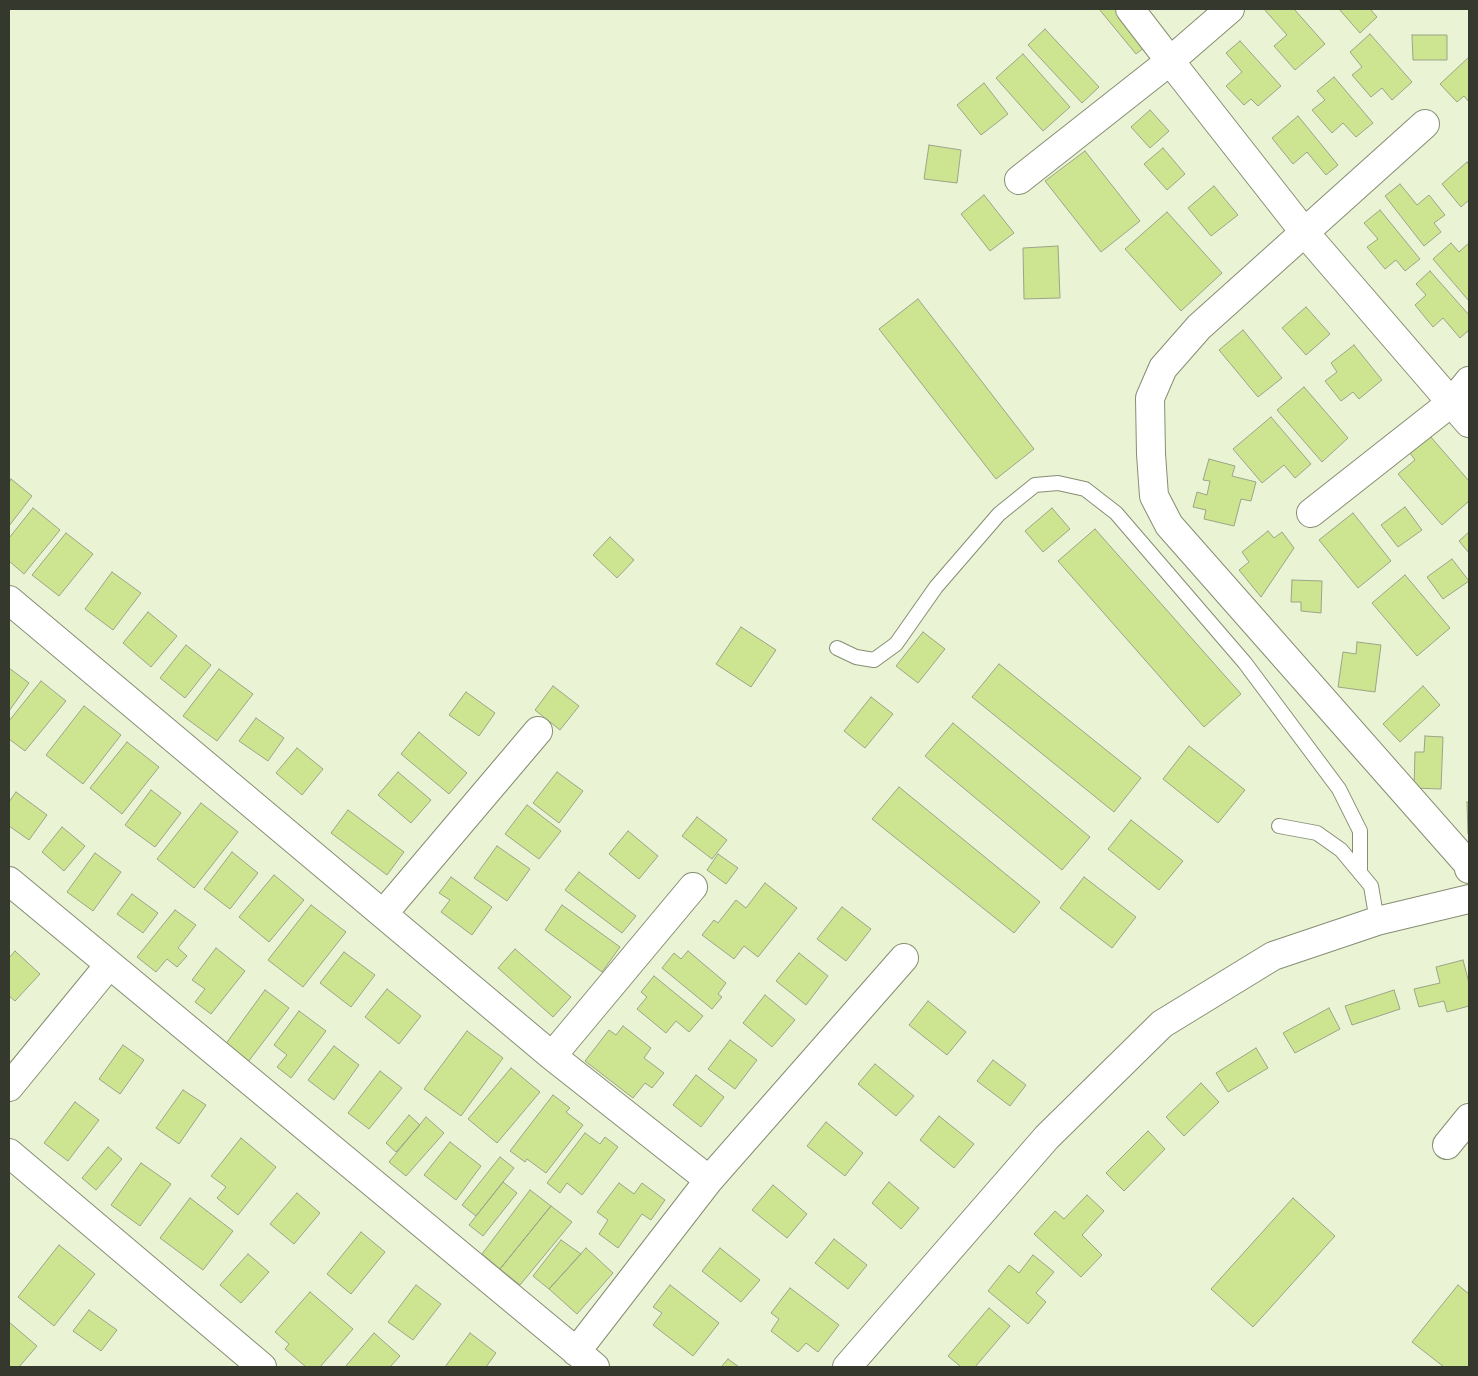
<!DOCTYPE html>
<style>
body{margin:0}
#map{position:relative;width:1478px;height:1376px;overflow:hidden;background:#eaf4d5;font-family:Montserrat,sans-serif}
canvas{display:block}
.frame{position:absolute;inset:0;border:10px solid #35382c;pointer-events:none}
</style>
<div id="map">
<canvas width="1478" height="1376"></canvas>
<div class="frame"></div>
</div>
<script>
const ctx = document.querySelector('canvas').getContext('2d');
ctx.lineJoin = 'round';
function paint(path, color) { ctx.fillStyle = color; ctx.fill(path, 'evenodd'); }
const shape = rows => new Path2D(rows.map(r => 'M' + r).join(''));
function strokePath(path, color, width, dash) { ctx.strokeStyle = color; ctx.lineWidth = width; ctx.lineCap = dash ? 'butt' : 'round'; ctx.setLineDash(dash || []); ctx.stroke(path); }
const building = shape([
 [1099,9,1128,9,1154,40,1136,54,1099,9],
 [1264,9,1294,9,1325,44,1295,70,1274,46,1287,35,1264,9],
 [1339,9,1370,9,1377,17,1360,33,1339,9],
 [1045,29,1099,87,1082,103,1028,45,1045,29],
 [1370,34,1412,82,1392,100,1382,88,1371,97,1352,75,1362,67,1350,52,1370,34],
 [1412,35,1447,35,1447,60,1413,60,1412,35],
 [1240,41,1281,86,1258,106,1251,99,1244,105,1226,86,1242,72,1226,53,1240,41],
 [1023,54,1070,107,1043,131,996,78,1023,54],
 [1469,57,1469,102,1464,96,1457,102,1440,84,1469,57],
 [1334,77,1373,123,1356,137,1343,123,1332,133,1312,110,1325,100,1317,91,1334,77],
 [984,83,1008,114,981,135,957,105,984,83],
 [1150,110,1169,131,1150,148,1131,127,1150,110],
 [1298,116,1338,165,1326,175,1307,152,1293,164,1272,138,1298,116],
 [929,145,961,150,957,183,924,179,929,145],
 [1163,148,1185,174,1167,190,1144,164,1163,148],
 [1085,151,1140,221,1101,252,1045,181,1085,151],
 [1467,162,1469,165,1469,200,1461,207,1442,184,1467,162],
 [1400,184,1417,205,1429,195,1445,215,1434,223,1441,232,1424,246,1385,196,1400,184],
 [1214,186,1238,215,1211,236,1188,208,1214,186],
 [984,195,1014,233,990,251,961,214,984,195],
 [1380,210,1420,259,1405,271,1396,260,1385,269,1367,247,1378,239,1364,223,1380,210],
 [1167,212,1222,273,1181,311,1125,249,1167,212],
 [1451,243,1459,252,1469,243,1469,301,1433,259,1451,243],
 [1058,246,1060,298,1024,299,1023,248,1058,246],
 [1430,271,1469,315,1469,330,1460,338,1443,318,1433,327,1415,305,1426,295,1416,284,1430,271],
 [918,299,1034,449,996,479,879,329,918,299],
 [1306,307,1330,334,1306,355,1282,328,1306,307],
 [1243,330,1282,378,1258,397,1219,350,1243,330],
 [1354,345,1382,380,1359,399,1353,392,1341,401,1325,381,1337,372,1331,363,1354,345],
 [1304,387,1348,438,1322,462,1277,410,1304,387],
 [1271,417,1311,464,1295,478,1284,465,1262,483,1233,449,1271,417],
 [1430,436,1469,481,1469,501,1442,525,1398,474,1415,460,1410,453,1430,436],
 [1209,459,1235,466,1232,476,1256,482,1251,501,1241,499,1234,526,1204,519,1206,510,1193,507,1197,492,1207,495,1210,481,1203,480,1209,459],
 [11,479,32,496,9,526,9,483,11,479],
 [1405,507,1422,530,1398,547,1381,525,1405,507],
 [33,508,60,530,24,574,9,561,9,538,33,508],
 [1052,508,1070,529,1043,552,1025,531,1052,508],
 [1353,513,1391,561,1358,588,1319,540,1353,513],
 [1095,529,1241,694,1204,727,1058,561,1095,529],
 [1268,531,1274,538,1282,532,1294,548,1261,597,1239,570,1249,562,1242,552,1268,531],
 [1469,532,1469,553,1459,541,1469,532],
 [66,533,93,554,59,596,32,575,66,533],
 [610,537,634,560,617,578,593,555,610,537],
 [1452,559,1469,581,1443,599,1427,577,1452,559],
 [112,572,141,593,113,630,85,609,112,572],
 [1405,575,1450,628,1417,656,1372,603,1405,575],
 [1292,580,1322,581,1321,613,1301,611,1301,602,1291,602,1292,580],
 [148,612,177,636,151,667,123,643,148,612],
 [741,627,776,650,751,687,716,664,741,627],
 [923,632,945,649,918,683,896,666,923,632],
 [1357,642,1381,645,1375,692,1338,687,1343,652,1356,654,1357,642],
 [186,645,211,665,185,698,160,678,186,645],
 [999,664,1141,778,1114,812,972,697,999,664],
 [9,668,29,683,9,711,9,668],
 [219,669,253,694,217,741,183,716,219,669],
 [41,681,66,701,25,751,9,739,9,721,41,681],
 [553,686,579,706,560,730,535,710,553,686],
 [1423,686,1440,705,1400,742,1383,724,1423,686],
 [466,692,495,713,479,736,449,715,466,692],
 [871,697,893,714,865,748,844,731,871,697],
 [84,706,121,735,83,784,46,755,84,706],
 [256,718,284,738,268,761,239,741,256,718],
 [953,723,1090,837,1062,870,925,756,953,723],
 [419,732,467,773,449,794,401,754,419,732],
 [1425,736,1443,737,1441,789,1414,788,1415,752,1424,752,1425,736],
 [127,742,159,767,122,814,90,788,127,742],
 [1189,746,1245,790,1218,823,1163,779,1189,746],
 [297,748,323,769,302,795,276,773,297,748],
 [398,772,431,800,411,823,378,795,398,772],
 [557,772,583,791,559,823,533,803,557,772],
 [899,787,1040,902,1014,933,872,819,899,787],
 [151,790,181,813,155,847,125,825,151,790],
 [16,792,47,815,29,840,9,826,9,802,16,792],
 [1467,802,1469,802,1469,834,1468,834,1467,802],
 [201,803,238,832,194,888,157,859,201,803],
 [527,805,561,831,539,859,505,834,527,805],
 [348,810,404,852,387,875,331,833,348,810],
 [697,817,727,840,712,859,682,836,697,817],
 [1131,820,1183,861,1159,890,1108,849,1131,820],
 [62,827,85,846,64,871,42,852,62,827],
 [628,831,658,856,639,879,609,854,628,831],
 [497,846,530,869,507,901,474,878,497,846],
 [232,852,258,873,230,909,204,889,232,852],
 [95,853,121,872,93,911,67,892,95,853],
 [718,854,738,868,726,884,707,870,718,854],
 [579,872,636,916,622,933,565,890,579,872],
 [274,875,304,900,269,942,239,917,274,875],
 [451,877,492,907,472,935,441,912,450,900,439,893,451,877],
 [1084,877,1136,917,1112,948,1060,908,1084,877],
 [765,883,797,908,758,957,744,946,734,959,702,935,714,920,718,923,736,900,746,908,765,883],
 [132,894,158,913,143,933,117,914,132,894],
 [311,905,346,932,303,987,268,960,311,905],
 [562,905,620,947,602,972,545,930,562,905],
 [842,907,871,929,846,961,817,939,842,907],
 [175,910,196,925,178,948,187,956,177,967,167,959,156,972,137,957,175,910],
 [216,948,245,971,211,1014,195,1002,205,989,192,980,216,948],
 [515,949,571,997,553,1017,498,968,515,949],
 [15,951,40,974,15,1001,9,996,9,958,15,951],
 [688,951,726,983,718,994,722,997,712,1009,662,968,674,953,681,959,688,951],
 [344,952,375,975,351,1007,320,983,344,952],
 [799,953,828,976,806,1005,776,981,799,953],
 [1463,960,1469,983,1469,1006,1447,1012,1444,1001,1419,1007,1414,989,1440,983,1436,967,1463,960],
 [654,976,703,1016,689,1032,676,1021,666,1033,637,1009,647,997,641,992,654,976],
 [387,989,421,1016,399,1044,365,1017,387,989],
 [265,990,289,1008,248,1062,225,1045,265,990],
 [1394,990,1400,1009,1352,1025,1345,1006,1394,990],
 [765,995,795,1020,772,1047,743,1023,765,995],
 [928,1001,966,1032,947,1055,909,1025,928,1001],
 [1329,1008,1340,1029,1295,1053,1283,1033,1329,1008],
 [299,1011,326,1031,291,1078,277,1067,287,1055,274,1045,299,1011],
 [623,1026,651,1048,644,1058,664,1073,652,1088,645,1083,633,1098,585,1061,609,1030,616,1035,623,1026],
 [467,1031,503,1058,461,1116,424,1089,467,1031],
 [730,1040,757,1060,735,1089,708,1069,730,1040],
 [123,1045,144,1060,120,1094,99,1079,123,1045],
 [334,1046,359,1065,334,1100,308,1080,334,1046],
 [1256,1048,1268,1068,1228,1092,1216,1073,1256,1048],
 [993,1060,1026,1085,1010,1106,977,1081,993,1060],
 [875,1064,914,1096,896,1116,858,1084,875,1064],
 [511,1068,540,1092,497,1143,468,1119,511,1068],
 [380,1071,402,1088,369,1129,348,1113,380,1071],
 [696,1075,724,1097,701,1127,673,1105,696,1075],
 [1201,1083,1219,1102,1184,1136,1166,1117,1201,1083],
 [183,1090,206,1105,179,1144,156,1128,183,1090],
 [553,1095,570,1108,566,1112,583,1125,546,1173,527,1159,525,1162,510,1151,553,1095],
 [75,1102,99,1120,68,1161,44,1143,75,1102],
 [409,1115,420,1125,396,1152,386,1143,409,1115],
 [939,1116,974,1144,954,1168,920,1140,939,1116],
 [426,1117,444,1133,406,1176,389,1162,426,1117],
 [826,1122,863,1153,845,1176,807,1146,826,1122],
 [1148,1131,1165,1149,1124,1191,1106,1173,1148,1131],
 [585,1133,600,1144,605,1137,618,1147,582,1195,567,1183,560,1193,547,1183,585,1133],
 [241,1138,276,1167,238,1215,217,1198,226,1187,211,1176,241,1138],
 [450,1142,481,1166,456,1200,424,1175,450,1142],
 [108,1147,122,1159,96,1190,82,1178,108,1147],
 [500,1157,514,1168,476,1216,462,1205,500,1157],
 [141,1163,171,1184,140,1226,111,1205,141,1163],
 [503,1182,517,1193,483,1236,469,1225,503,1182],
 [889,1182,919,1208,901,1229,872,1203,889,1182],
 [619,1183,634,1194,642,1183,665,1200,651,1220,642,1214,618,1248,599,1234,608,1220,597,1212,619,1183],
 [773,1185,807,1214,787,1238,752,1210,773,1185],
 [530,1190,551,1206,500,1269,482,1254,530,1190],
 [297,1193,320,1213,294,1244,270,1224,297,1193],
 [1087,1195,1104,1211,1082,1235,1102,1255,1081,1277,1034,1234,1055,1211,1064,1219,1087,1195],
 [190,1198,233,1231,203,1270,160,1238,190,1198],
 [1293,1198,1335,1236,1253,1327,1211,1289,1293,1198],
 [551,1206,572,1222,520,1285,500,1269,551,1206],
 [361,1232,385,1252,351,1294,327,1274,361,1232],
 [834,1239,867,1265,848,1289,815,1263,834,1239],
 [561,1240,581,1254,549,1289,533,1276,561,1240],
 [59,1245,95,1274,54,1326,18,1297,59,1245],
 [586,1248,613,1273,577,1314,549,1289,586,1248],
 [720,1248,760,1280,741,1302,702,1271,720,1248],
 [248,1254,269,1272,241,1303,220,1285,248,1254],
 [1033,1255,1054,1272,1036,1293,1046,1302,1028,1324,988,1291,1009,1265,1019,1273,1033,1255],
 [416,1285,441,1304,413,1340,388,1322,416,1285],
 [670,1285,719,1323,693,1356,653,1325,662,1313,653,1307,670,1285],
 [1458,1285,1469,1294,1469,1367,1444,1367,1412,1342,1458,1285],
 [790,1288,839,1325,818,1352,806,1343,798,1352,771,1331,779,1319,771,1313,790,1288],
 [310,1292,353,1329,320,1367,306,1367,285,1349,289,1344,275,1332,310,1292],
 [989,1308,1010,1326,975,1367,961,1367,948,1356,989,1308],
 [89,1310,117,1330,101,1351,73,1331,89,1310],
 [9,1322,37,1346,19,1367,9,1367,9,1322],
 [374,1333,400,1356,390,1367,345,1367,374,1333],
 [470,1333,496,1353,486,1367,445,1367,470,1333],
 [728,1359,739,1367,721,1367,728,1359]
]);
paint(building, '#cde490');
strokePath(building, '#9ca488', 1);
const lane = shape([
 [837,648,856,657,874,660,896,644,936,587,999,514,1035,485,1058,483,1085,489,1116,513,1245,663,1339,789,1360,831,1360,873],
 [1279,826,1317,833,1341,850,1371,886,1377,921]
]);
const street = shape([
 [1230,9,1170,61,1305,233,1469,423],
 [1425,124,1199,327,1163,368,1150,398,1151,454,1154,496,1169,525,1468,864,1469,869],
 [1019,180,1170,61,1130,9],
 [1311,513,1452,402,1469,381],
 [9,600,552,1056,709,1180],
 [9,881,595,1367],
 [383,914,538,731],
 [552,1056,693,887],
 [9,1087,109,965],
 [1447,1145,1469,1118],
 [9,1153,262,1367],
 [576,1352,709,1180,904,958],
 [847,1367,1047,1137,1162,1024,1273,956,1377,921,1469,899]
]);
strokePath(lane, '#868e72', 16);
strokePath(street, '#868e72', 30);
strokePath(lane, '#fff', 14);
strokePath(street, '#fff', 28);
</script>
